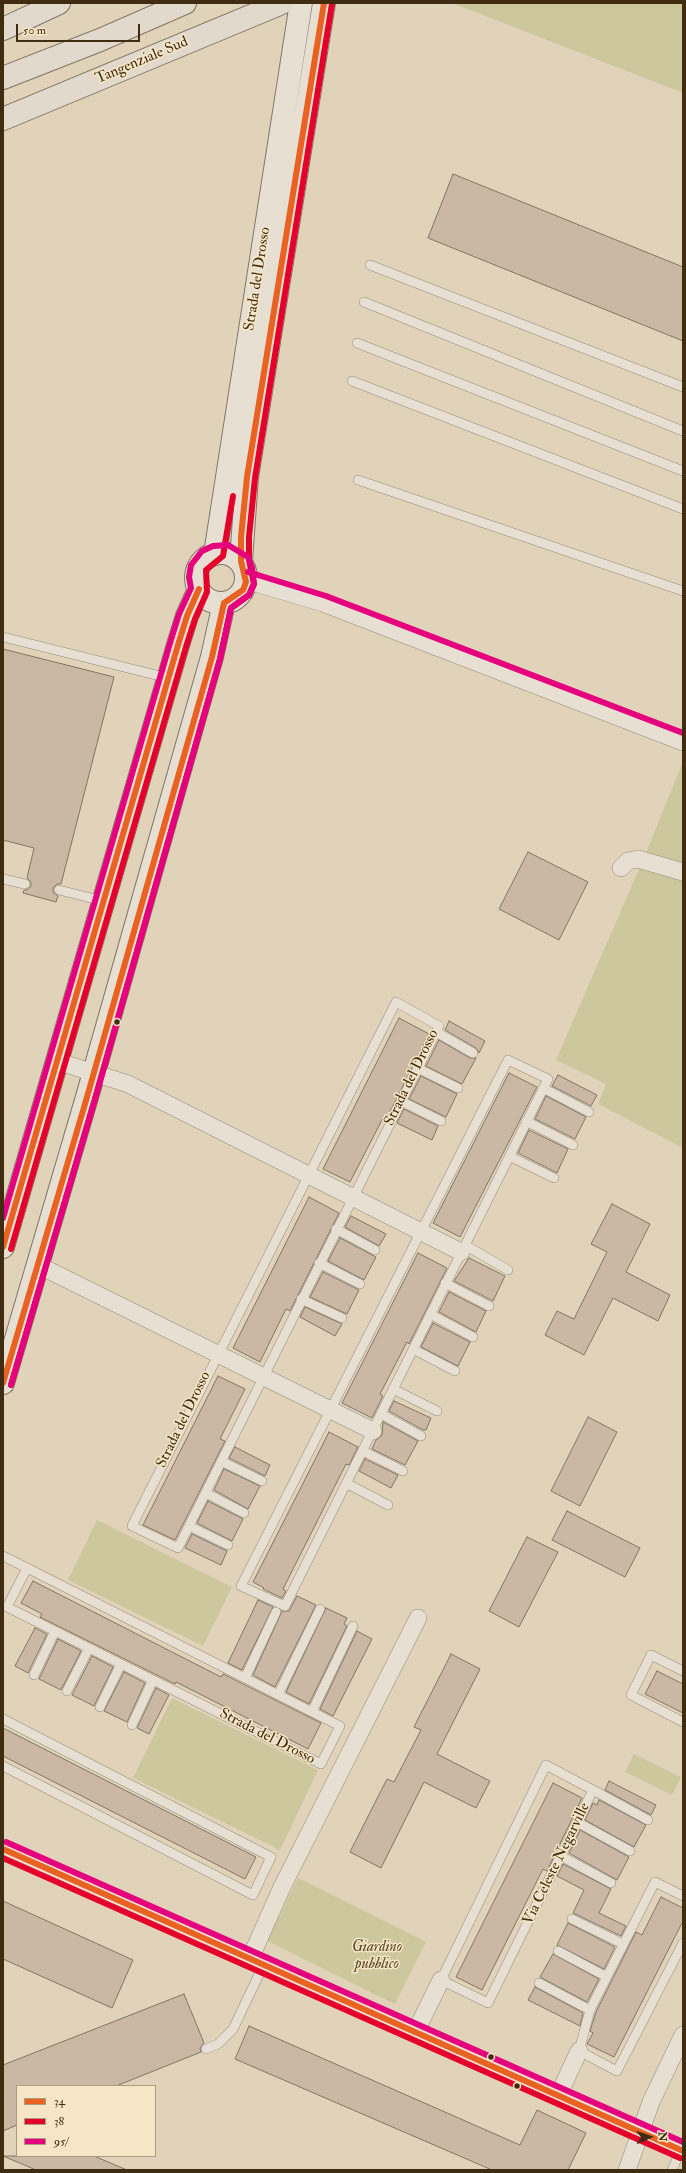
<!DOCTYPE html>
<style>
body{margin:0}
#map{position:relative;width:686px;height:2173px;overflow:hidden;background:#e1d3b9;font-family:"IM FELL Double Pica",serif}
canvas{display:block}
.frame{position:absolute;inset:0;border:4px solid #402d11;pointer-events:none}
.legend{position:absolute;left:16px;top:2085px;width:140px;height:72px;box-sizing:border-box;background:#f6e6c7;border:1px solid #ad9c7e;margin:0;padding:5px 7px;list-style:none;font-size:12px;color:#402d11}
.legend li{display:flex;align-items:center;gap:8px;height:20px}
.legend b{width:20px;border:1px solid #ad9c7e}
.north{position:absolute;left:630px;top:2117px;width:40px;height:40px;-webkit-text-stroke:3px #f6e6c7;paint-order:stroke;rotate:88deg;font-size:11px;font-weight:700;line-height:16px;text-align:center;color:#402d11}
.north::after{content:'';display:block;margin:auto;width:14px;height:18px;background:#402d11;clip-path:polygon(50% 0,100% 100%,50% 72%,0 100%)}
.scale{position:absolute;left:16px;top:24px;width:124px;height:18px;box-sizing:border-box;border:2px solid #402d11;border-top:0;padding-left:5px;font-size:12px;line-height:14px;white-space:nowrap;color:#402d11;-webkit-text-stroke:3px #f6e6c7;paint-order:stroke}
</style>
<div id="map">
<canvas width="686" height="2173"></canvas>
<div class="frame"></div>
<ul class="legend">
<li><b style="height:5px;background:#e96221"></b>34</li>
<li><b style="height:5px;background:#e4002b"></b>38</li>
<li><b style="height:5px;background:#e5007d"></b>95/</li>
</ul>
<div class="north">N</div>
<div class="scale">50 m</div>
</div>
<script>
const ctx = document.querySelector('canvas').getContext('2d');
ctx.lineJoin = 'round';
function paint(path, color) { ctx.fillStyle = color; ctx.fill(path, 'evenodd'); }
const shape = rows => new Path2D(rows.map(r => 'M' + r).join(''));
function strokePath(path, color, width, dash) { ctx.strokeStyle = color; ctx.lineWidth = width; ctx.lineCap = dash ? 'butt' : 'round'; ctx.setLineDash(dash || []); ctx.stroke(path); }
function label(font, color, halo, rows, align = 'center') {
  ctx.font = font + ' "IM FELL Double Pica",serif'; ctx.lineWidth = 3; ctx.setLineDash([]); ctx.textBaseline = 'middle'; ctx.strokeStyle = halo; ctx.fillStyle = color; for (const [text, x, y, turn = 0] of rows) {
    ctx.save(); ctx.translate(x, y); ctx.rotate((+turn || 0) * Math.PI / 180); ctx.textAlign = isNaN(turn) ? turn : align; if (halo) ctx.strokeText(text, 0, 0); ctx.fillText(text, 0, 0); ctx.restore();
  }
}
paint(shape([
 [452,3,683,3,683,93],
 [682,764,683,765,683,1148,598,1104,606,1084,556,1060,643,860],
 [97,1520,232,1587,203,1646,68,1580],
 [172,1698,318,1770,280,1850,133,1778],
 [634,1754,681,1777,672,1795,625,1772],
 [298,1878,426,1942,395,2004,267,1941]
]), '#cdc79d');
const building = shape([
 [453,174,683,267,683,341,428,238,453,174],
 [3,649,114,677,61,884,57,884,53,888,53,892,58,896,56,902,23,893,24,890,27,890,31,886,31,882,27,878,34,848,3,840,3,649],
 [528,852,588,882,559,940,499,909,528,852],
 [399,1018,429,1034,387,1118,384,1116,350,1182,323,1169,399,1018],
 [449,1021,485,1041,479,1053,476,1048,445,1030,449,1021],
 [439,1040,470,1058,476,1058,462,1084,426,1066,439,1040],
 [509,1073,537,1087,460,1237,433,1223,509,1073],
 [558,1075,597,1095,591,1106,552,1086,558,1075],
 [421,1076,457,1094,446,1117,409,1099,421,1076],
 [546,1096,586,1117,575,1139,535,1119,546,1096],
 [404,1109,438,1126,432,1140,397,1123,404,1109],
 [529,1130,568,1149,557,1173,518,1153,529,1130],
 [309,1197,339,1213,290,1311,286,1309,260,1362,233,1348,309,1197],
 [612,1204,650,1224,626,1272,670,1295,658,1321,613,1298,584,1355,545,1335,557,1311,574,1319,607,1252,591,1244,612,1204],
 [351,1216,386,1234,379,1246,345,1227,351,1216],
 [340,1238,376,1257,364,1280,328,1261,340,1238],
 [418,1253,447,1268,409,1344,407,1342,380,1394,383,1396,372,1418,342,1403,418,1253],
 [469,1258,505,1276,493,1301,454,1281,469,1258],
 [323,1272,359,1290,347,1314,310,1297,323,1272],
 [449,1292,486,1311,476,1332,439,1312,449,1292],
 [305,1307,342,1324,335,1336,300,1317,305,1307],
 [433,1323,470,1342,458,1366,421,1347,433,1323],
 [218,1376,245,1389,220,1439,225,1441,175,1540,143,1525,218,1376],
 [394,1401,431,1418,426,1430,423,1430,389,1411,394,1401],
 [588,1417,617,1432,580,1506,551,1491,588,1417],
 [383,1422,418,1441,405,1465,372,1449,376,1440,382,1435,383,1422],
 [329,1432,358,1447,349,1465,346,1464,283,1589,286,1591,282,1598,263,1589,264,1588,253,1582,329,1432],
 [235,1447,270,1465,265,1476,229,1458,235,1447],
 [365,1459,398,1475,391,1488,359,1471,365,1459],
 [224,1469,260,1486,248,1509,214,1490,224,1469],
 [208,1501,243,1519,232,1541,197,1523,208,1501],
 [567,1511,640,1548,625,1577,552,1540,567,1511],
 [192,1534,227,1551,221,1565,185,1548,192,1534],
 [527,1537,558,1552,519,1627,489,1611,527,1537],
 [33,1581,221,1677,223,1674,321,1723,308,1749,176,1682,175,1684,40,1617,42,1614,21,1603,33,1581],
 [297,1596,316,1605,275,1687,253,1675,282,1611,289,1611,297,1596],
 [258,1600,273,1607,242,1670,228,1663,258,1600],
 [326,1608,347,1618,344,1624,347,1626,309,1704,286,1692,326,1608],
 [35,1628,47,1634,28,1673,15,1666,35,1628],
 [357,1631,372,1639,333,1716,320,1709,357,1631],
 [58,1639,81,1651,61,1690,39,1679,58,1639],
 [451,1654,480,1669,437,1754,490,1781,476,1808,424,1782,381,1868,350,1852,387,1779,394,1782,421,1730,414,1727,451,1654],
 [92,1656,113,1667,94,1706,72,1695,92,1656],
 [657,1671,683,1684,683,1713,645,1694,657,1671],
 [124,1672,145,1683,127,1722,104,1711,124,1672],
 [156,1688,169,1695,149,1734,137,1728,156,1688],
 [3,1728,256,1857,245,1879,3,1756,3,1728],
 [609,1781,656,1805,651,1815,605,1790,609,1781],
 [553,1783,582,1798,547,1871,543,1869,482,1990,456,1977,553,1783],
 [599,1800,646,1825,634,1847,585,1820,593,1803,597,1805,599,1800],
 [580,1830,629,1857,617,1880,569,1853,580,1830],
 [563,1864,611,1889,599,1913,626,1926,621,1936,573,1913,584,1890,557,1876,563,1864],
 [661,1897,683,1908,683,1921,614,2057,587,2044,593,2033,590,2031,596,2012,636,1932,642,1935,661,1897],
 [3,1901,133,1960,112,2008,3,1959,3,1901],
 [568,1923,615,1947,604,1969,557,1945,568,1923],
 [553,1954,599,1979,587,2002,540,1977,553,1954],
 [535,1987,583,2013,580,2026,528,2000,535,1987],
 [184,1994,204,2043,200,2048,201,2052,116,2086,17,2086,17,2125,3,2131,3,2065,184,1994],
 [249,2026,520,2145,537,2110,586,2133,568,2170,492,2170,235,2059,249,2026],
 [3,2156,94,2156,127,2170,36,2170,3,2156]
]);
paint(building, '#cab8a4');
strokePath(building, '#807665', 1);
const lane = shape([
 [370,265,683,387],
 [364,302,683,431],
 [357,343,683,471],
 [352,381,683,509],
 [358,480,683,591],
 [3,637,168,678],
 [3,879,25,884],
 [59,890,103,901],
 [396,1002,439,1026,178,1548,132,1526,396,1002],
 [436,1032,473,1053],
 [508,1060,548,1079,285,1606,241,1586,508,1060],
 [417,1068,458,1088],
 [543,1088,589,1112],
 [401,1101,441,1121],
 [526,1121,573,1145],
 [509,1156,554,1178],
 [336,1229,375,1250],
 [465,1245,508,1270],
 [319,1263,360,1284],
 [445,1283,489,1306],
 [301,1299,342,1318],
 [430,1314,473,1337],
 [413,1349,455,1371],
 [393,1389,437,1411],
 [381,1414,421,1436],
 [363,1451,403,1471],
 [221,1461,262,1481],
 [346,1483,388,1505],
 [206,1493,244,1513],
 [189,1526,228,1545],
 [3,1556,27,1568,340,1726,321,1764,7,1607,27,1568],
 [683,1671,651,1655,631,1695,683,1722],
 [34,1675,55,1631],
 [245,1678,276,1612],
 [67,1691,89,1648],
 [278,1695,320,1609],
 [100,1707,121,1664],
 [312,1712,353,1626],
 [3,1719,271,1857,253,1895,3,1766],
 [132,1725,153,1680],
 [546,1765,593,1790,488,2003,441,1980,546,1765],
 [593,1790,648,1820],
 [577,1822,630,1851],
 [561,1856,611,1883],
 [683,1896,655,1882,590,2010,579,2051,617,2071,683,1943],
 [572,1919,623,1944],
 [558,1951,607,1977],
 [539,1983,590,2010],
 [206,2049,218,2044,233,2029,264,1964],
 [672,2170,681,2150]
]);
const street = shape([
 [246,580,323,603,683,742],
 [621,868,628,861,638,859,683,872],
 [57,1061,128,1084,461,1252],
 [38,1265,373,1431],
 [3,1849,683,2151],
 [250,1959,282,1887,418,1618],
 [416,2031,441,1980],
 [558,2096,579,2051],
 [627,2170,651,2102,683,2035]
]);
const secondary = shape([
 '196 578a25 25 0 1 1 50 0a25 25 0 1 1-50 0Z',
 [215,554,301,3],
 [241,561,247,477,324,3],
 [3,1247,178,645,187,616,199,589],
 [3,1383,87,1097,212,657,224,603]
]);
const highway = shape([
 [3,29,59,3],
 [3,78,100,40,185,3],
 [3,119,282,3]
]);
strokePath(lane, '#978d7b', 10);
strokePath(street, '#978d7b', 18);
strokePath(secondary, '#807665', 24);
strokePath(highway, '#807665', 24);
strokePath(lane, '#e6dfd2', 9);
strokePath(street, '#e6dfd2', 17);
strokePath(secondary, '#e6dfd2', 22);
strokePath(highway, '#e1d9cb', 22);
strokePath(shape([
 [224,603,243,590,246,582,241,561,241,537,247,477,324,3],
 [3,1247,178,645,187,616,199,589],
 [3,1383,87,1097,212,657,224,603],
 [3,1849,683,2151]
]), '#e96221', 6);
strokePath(shape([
 [11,1249,186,647,195,619,207,592,206,570,223,556,233,496],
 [11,1385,95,1099,220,659,231,608,249,595,254,584,249,560,249,537,255,478,332,4],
 [3,1858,680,2158]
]), '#e4002b', 6);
strokePath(shape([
 [248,572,326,596,683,733],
 [3,1218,170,643,179,614,191,588,189,577,191,565,202,551,213,546,228,545,248,557,252,567,254,584,249,595,231,608,220,659,95,1099,11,1385],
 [6,1842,683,2142]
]), '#e5007d', 6);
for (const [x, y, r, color] of [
 [117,1022,3.5,"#402d11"],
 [491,2057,3.5,"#402d11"],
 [517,2086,3.5,"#402d11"]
]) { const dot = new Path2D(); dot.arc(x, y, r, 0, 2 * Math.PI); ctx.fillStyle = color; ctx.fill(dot); strokePath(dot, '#f6e6c7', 1.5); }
label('15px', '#402d11', '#f6e6c7', [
 ["Tangenziale Sud",142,61,-23],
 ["Strada del Drosso",258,279,-81],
 ["Strada del Drosso",412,1078,-64],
 ["Strada del Drosso",184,1420,-64],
 ["Strada del Drosso",267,1737,27],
 ["Via Celeste Negarville",557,1864,-64]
]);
label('italic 15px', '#594a28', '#f6e6c7', [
 ["Giardino",377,1948],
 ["pubblico",377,1965]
]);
</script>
